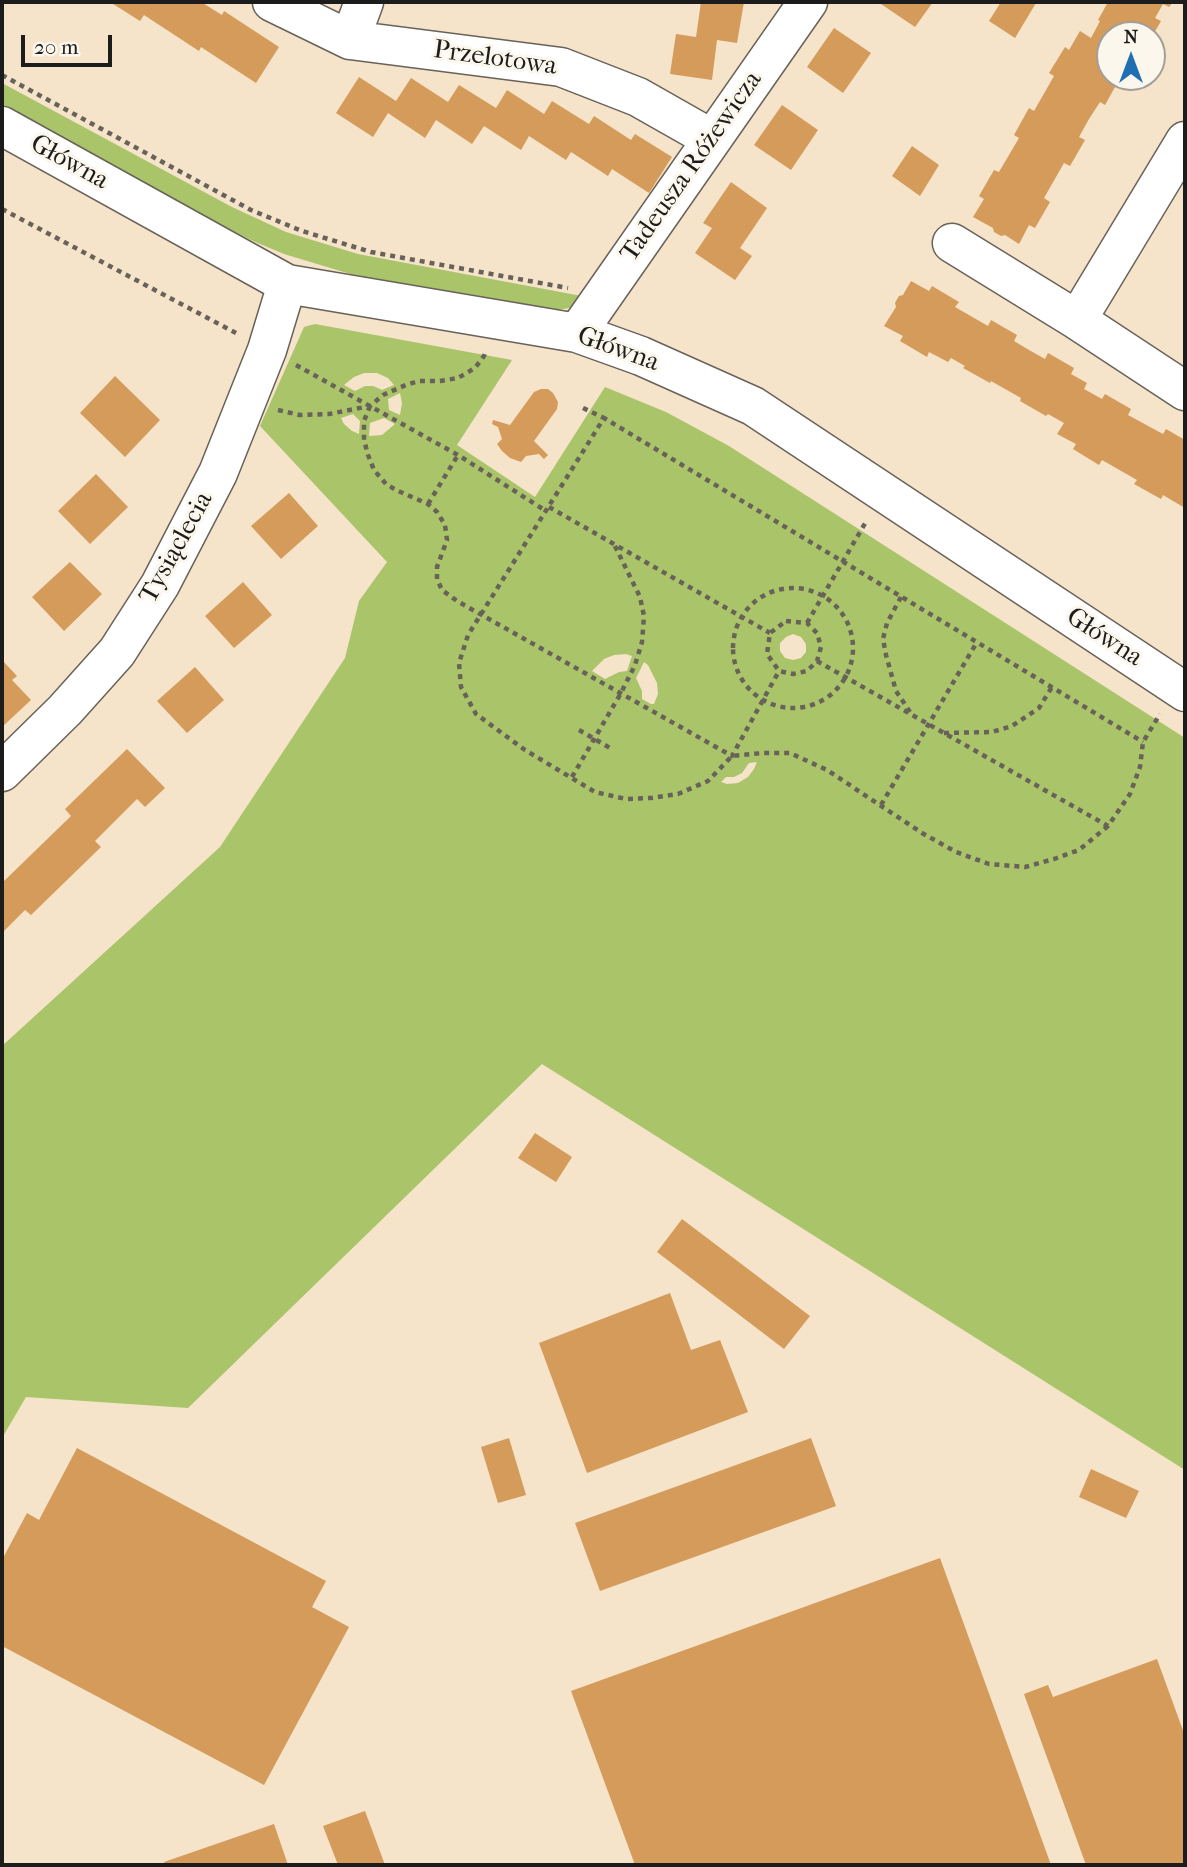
<!DOCTYPE html>
<meta charset="utf-8">
<style>
body{margin:0}
#map{position:relative;width:1187px;height:1867px;overflow:hidden;background:#f5e3ca;font-family:"IM FELL French Canon",serif}
canvas{display:block}
.frame{position:absolute;inset:0;border:4px solid #1c1c1c;pointer-events:none}
.north{position:absolute;left:1096px;top:21px;width:70px;height:70px;box-sizing:border-box;background:#fbf7ec;border:2px solid #a29f99;border-radius:50%;rotate:0deg;font-size:19px;font-weight:700;line-height:28px;text-align:center;color:#1c1c1c}
.north::after{content:'';display:block;margin:auto;width:24px;height:32px;background:#1f6fb2;clip-path:polygon(50% 0,100% 100%,50% 72%,0 100%)}
.scale{position:absolute;left:21px;top:35px;width:91px;height:32px;box-sizing:border-box;border:4px solid #1c1c1c;border-top:0;padding-left:9px;font-size:21px;line-height:24px;white-space:nowrap;color:#1c1c1c;-webkit-text-stroke:5px #fbf7ec;paint-order:stroke}
</style>
<div id="map">
<canvas width="1187" height="1867"></canvas>
<div class="frame"></div>
<div class="north">N</div>
<div class="scale">20 m</div>
</div>
<script>
const ctx = document.querySelector('canvas').getContext('2d');
ctx.lineJoin = 'round';
function paint(path, color) { ctx.fillStyle = color; ctx.fill(path, 'evenodd'); }
const shape = rows => new Path2D(rows.map(r => 'M' + r).join(''));
function strokePath(path, color, width, dash) { ctx.strokeStyle = color; ctx.lineWidth = width; ctx.lineCap = dash ? 'butt' : 'round'; ctx.setLineDash(dash || []); ctx.stroke(path); }
function label(font, color, halo, rows, align = 'center') {
  ctx.font = font + ' "IM FELL French Canon",serif'; ctx.lineWidth = 6; ctx.setLineDash([]); ctx.textBaseline = 'middle'; ctx.strokeStyle = halo; ctx.fillStyle = color; for (const [text, x, y, turn = 0] of rows) {
    ctx.save(); ctx.translate(x, y); ctx.rotate((+turn || 0) * Math.PI / 180); ctx.textAlign = isNaN(turn) ? turn : align; if (halo) ctx.strokeText(text, 0, 0); ctx.fillText(text, 0, 0); ctx.restore();
  }
}
paint(shape([
 [2,83,232,207,286,232,358,254,587,297,569,308,551,311,357,276,284,254,253,241,186,207,2,109],
 [315,324,512,360,457,445,535,497,605,387,666,412,729,446,1185,738,1185,1470,542,1064,188,1408,26,1397,2,1438,2,1046,220,847,345,658,359,601,387,562,260,426,304,327],
 [364,373,377,373,388,378,394,385,382,390,373,386,365,386,355,391,344,385,354,377],
 [400,393,402,403,400,415,389,410,388,399],
 [353,414,360,421,359,434,352,431,344,424,341,418],
 [384,418,395,424,382,435,369,436,370,423],
 [793,634,801,637,806,644,806,652,801,658,793,660,785,658,780,651,780,643,786,637],
 [626,654,632,656,627,671,619,672,605,679,592,671,604,659,614,655],
 [644,662,648,665,657,683,658,694,654,704,651,704,642,699,642,691,636,678],
 [757,762,754,769,748,777,738,783,727,784,721,782,726,777,734,777,742,773,749,763]
]), '#aac46a');
paint(shape([
 [110,2,201,2,222,15,224,11,279,47,256,83,201,47,199,51,144,15,140,21],
 [701,2,744,2,737,43,717,40,712,80,670,74,676,34,696,37],
 [878,2,933,2,915,27],
 [1001,2,1034,2,1036,3,1015,38,989,21],
 [1108,2,1173,2,1169,7,1163,4,1155,18,1161,21,1153,35,1110,35,1110,77,1120,78,1105,105,1100,102,1089,119,1079,137,1085,140,1070,166,1064,163,1044,198,1050,202,1035,228,1029,225,1019,244,1005,235,1001,236,994,232,993,228,973,217,984,199,979,196,994,170,999,172,1019,138,1014,135,1029,108,1034,111,1054,76,1049,73,1065,47,1069,50,1080,31,1091,38,1100,21,1098,20],
 [834,28,871,53,843,93,807,67],
 [359,77,396,101,411,78,448,102,459,85,496,108,507,90,544,114,552,101,589,124,594,116,631,140,635,134,672,157,649,193,612,169,608,176,571,152,566,160,529,136,521,150,484,126,472,144,436,120,425,138,388,113,373,137,336,113],
 [782,105,818,130,791,170,754,145],
 [912,146,939,165,920,196,892,176],
 [731,182,767,208,740,248,752,256,735,280,695,253,712,228,703,223],
 [911,281,929,291,932,286,959,302,955,307,988,326,991,320,1017,335,1014,341,1029,350,1045,359,1048,353,1074,368,1071,374,1087,383,1084,389,1102,399,1105,394,1131,409,1128,415,1163,434,1166,429,1185,440,1185,508,1163,495,1161,499,1134,484,1137,480,1102,460,1099,465,1073,449,1076,444,1057,434,1064,423,1048,414,1046,416,1020,401,1021,398,991,381,990,383,963,368,965,366,951,358,948,362,929,352,927,357,900,341,903,336,884,326,896,307,895,303,899,296,903,295],
 [115,376,160,420,125,457,80,413],
 [541,389,548,389,553,393,558,402,557,409,534,441,548,455,544,459,539,454,526,456,521,462,510,458,502,451,497,444,502,439,498,427,492,424,493,420,510,425,534,392],
 [96,474,128,507,90,544,58,511],
 [289,493,318,526,281,559,251,526],
 [70,562,102,594,64,631,32,597],
 [243,582,272,615,234,648,205,616],
 [2,660,17,676,12,680,31,700,2,727],
 [195,667,224,700,187,733,157,701],
 [127,749,165,788,145,807,137,799,95,841,101,847,31,915,25,910,2,933,2,883,71,816,65,809],
 [535,1133,572,1157,556,1182,518,1158],
 [682,1219,810,1316,784,1349,657,1252],
 [670,1293,691,1350,720,1340,748,1412,587,1473,539,1343],
 [509,1438,526,1495,498,1503,481,1447],
 [811,1438,836,1506,600,1591,575,1523],
 [77,1448,326,1581,312,1607,349,1627,264,1785,2,1646,2,1589,4,1585,2,1583,2,1560,27,1513,39,1520],
 [1091,1469,1139,1491,1126,1518,1079,1497],
 [940,1558,1051,1865,635,1865,571,1691],
 [1157,1659,1185,1736,1185,1865,1086,1865,1024,1694,1048,1685,1053,1697],
 [365,1811,385,1865,338,1865,323,1826],
 [274,1824,288,1865,165,1865,164,1862]
]), '#d49b5a');
const minor = shape([
 [272,2,350,40,561,67,638,97,712,139],
 [350,40,364,2],
 [2,126,287,284,577,333,641,356,753,406,1185,692],
 [952,243,1077,320,1185,141],
 [1077,320,1185,391],
 [577,333,808,2],
 [2,772,65,710,117,652,160,585,218,473,267,350,287,284]
]);
strokePath(minor, '#686259', 41);
strokePath(shape([
 [2,75,251,210,302,231,371,252,568,288],
 [2,209,236,333],
 [296,365,458,455,546,511],
 [370,406,364,421,364,440,368,455,374,470,386,484,396,490,428,504,437,512,445,525,447,540,437,567,437,579,442,590,457,601,732,756,779,671],
 [583,408,604,418],
 [278,410,300,415,329,414,370,406,383,395,406,385,419,381,440,381,458,378,475,368,484,356,486,350],
 [428,504,458,455],
 [549,507,770,633],
 '733 648a60 60 0 1 1 120 0a60 60 0 1 1-120 0Z',
 [901,597,887,623,883,639,886,655,896,691,910,712],
 [786,621,807,623,817,633,821,647,817,661,807,671,793,674,779,671,767,654,770,633,786,621],
 [807,623,867,520],
 [817,661,1108,826,1130,794,1140,767,1143,742,1160,714],
 [579,730,610,748],
 [944,733,992,732,1012,726,1039,708,1052,687],
 [572,777,621,693,635,665,642,642,644,616,640,597,614,544],
 [881,805,977,642],
 [1108,826,1079,850,1054,859,1025,867,989,864,956,852,922,833,827,770,790,753,763,753,732,756,708,781,678,794,651,798,626,799,595,792,525,750,476,714,461,687,459,663,468,635,604,418,1143,742]
]), '#686259', 4.5, [5, 5]);
strokePath(minor, '#fff', 38);
label('26px', '#1c1c1c', '#fbf7ec', [
 ["Przelotowa",495,59,8],
 ["Główna",69,163,29],
 ["Tadeusza Różewicza",692,167,-55],
 ["Główna",618,350,20],
 ["Tysiąclecia",177,548,-61],
 ["Główna",1104,638,33]
]);
</script>
